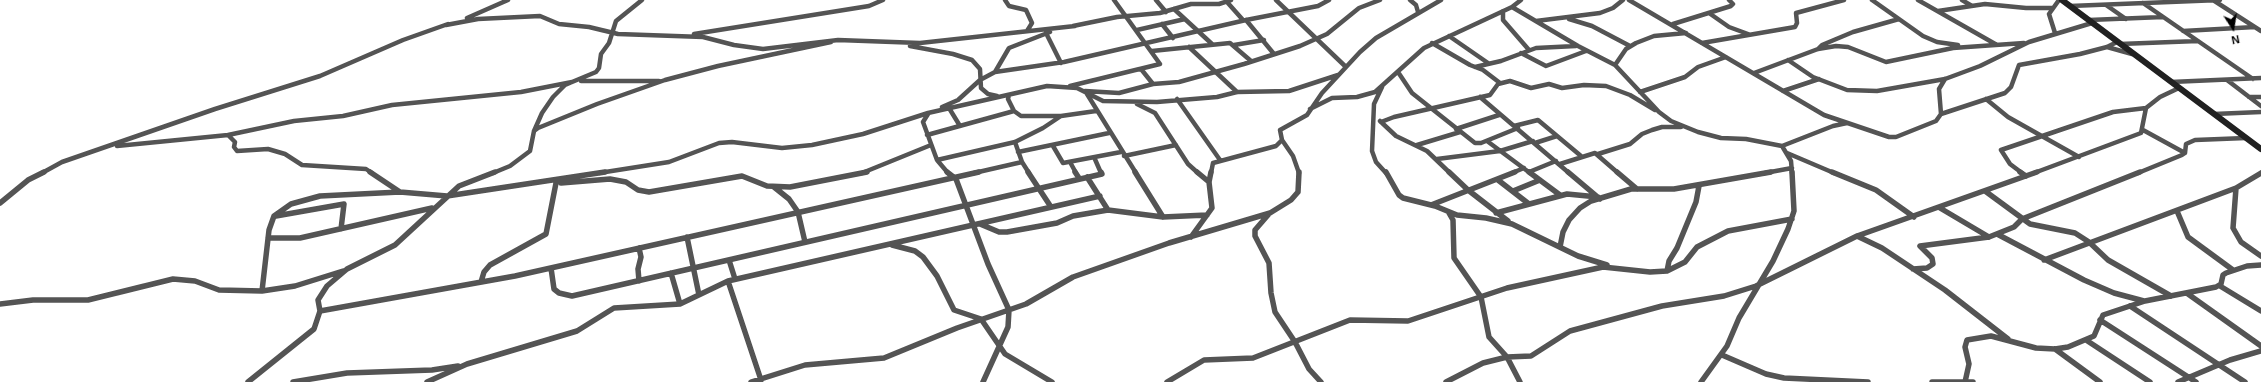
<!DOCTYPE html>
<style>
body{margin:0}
#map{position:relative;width:2261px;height:382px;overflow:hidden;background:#fff;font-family:Helvetica,sans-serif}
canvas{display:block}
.north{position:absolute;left:2213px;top:8px;width:40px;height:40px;-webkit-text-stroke:3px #fff;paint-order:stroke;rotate:168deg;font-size:11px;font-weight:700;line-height:16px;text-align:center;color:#000}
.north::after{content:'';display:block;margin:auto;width:14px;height:18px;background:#000;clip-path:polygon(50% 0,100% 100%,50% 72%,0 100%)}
</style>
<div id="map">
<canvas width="2261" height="382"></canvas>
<div class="north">N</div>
</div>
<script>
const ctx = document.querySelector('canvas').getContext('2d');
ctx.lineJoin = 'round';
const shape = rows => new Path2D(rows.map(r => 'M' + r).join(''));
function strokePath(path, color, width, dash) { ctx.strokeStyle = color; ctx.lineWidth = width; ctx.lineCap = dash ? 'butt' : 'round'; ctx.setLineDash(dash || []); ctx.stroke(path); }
strokePath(shape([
 [1005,0,1009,6,1026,10,1032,23,1027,31],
 [1156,0,1166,12],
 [1276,0,1346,67],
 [1410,0,1416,5,1418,12],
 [1629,0,1824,115,1889,137,1896,137,1936,121,1941,114,1939,89,1945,79],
 [1872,0,1923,36,1937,42,1958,45],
 [1918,0,1997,45],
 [1962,0,1972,6],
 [2213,0,2261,31],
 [1227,2,1243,20],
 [2143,3,2253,79],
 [2106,5,2126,19],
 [2070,6,2220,0],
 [1512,7,1578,46,1615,65,1659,112,1671,121,1698,132,1721,138,1746,139,1782,146,1833,126,1847,123],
 [1174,9,1212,44],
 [1503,11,1503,20,1529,50],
 [1938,11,1985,4,2026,8,2053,8],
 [1709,13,1729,27,1748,34],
 [467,18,508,0],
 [1569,19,1592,26,1630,46],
 [1246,20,1274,54],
 [2089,20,2163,17],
 [1536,21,1600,13,1613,8,1623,0],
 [1162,24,1173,38],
 [1673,24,1731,6,1733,4,1729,0],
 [446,25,478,19,540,16,559,24,589,27,618,34,703,37,734,45,763,49,838,40,920,43,1075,26],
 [1073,26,1117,17,1160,13,1191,4,1219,4,1231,0],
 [1137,30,1185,19],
 [2183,31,2255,27],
 [1046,33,1061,63],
 [2055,33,2049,14,2059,0],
 [694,34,869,6,883,0],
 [1449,36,1488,63],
 [1432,43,1470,65,1483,70,1500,83],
 [1702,43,1795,27,1797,23,1796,13,1844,0],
 [2120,44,2198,41],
 [1234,45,1264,40],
 [910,46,953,54,972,60,980,69,981,88,988,94,997,96],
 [1189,47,1237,92],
 [2107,47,2132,54],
 [1818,49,1822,45,1853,32,1899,19],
 [1152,51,1230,43,1251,61],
 [1521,53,1546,66,1586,51],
 [1788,60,1813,77,1847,90,1877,91,1945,79,1980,66,2029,42,2092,23],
 [1615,65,1626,49,1636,43,1654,36,1686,33],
 [1475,67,1501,61,1536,48,1576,46],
 [1141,69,1153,84],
 [995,72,1064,62,1246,20,1318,6,1329,0],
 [1398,72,1412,93,1475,143,1481,143,1518,128],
 [1754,73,1818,49,1836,46,1848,47,1886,62,1953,48,2024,43],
 [2227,80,2261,106],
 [581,81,659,81],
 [572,82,596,72,599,68,601,54,609,43,616,21,642,0],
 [2171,82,2261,78],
 [1070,86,1160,64,1114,0],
 [1382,87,1374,104,1372,151,1376,162,1386,173],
 [1085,91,1119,93,1153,84,1179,82,1244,64,1300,46,1327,34,1359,8,1380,0],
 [1783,91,1819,79],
 [1640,92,1685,77,1698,67,1726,57],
 [1087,94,1136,173],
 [1009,95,1008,99,1014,111,1021,116,1061,116,1096,111],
 [1480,97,1569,173],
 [2249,97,2261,97],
 [1177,99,1220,160],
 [1986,99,2008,117,2079,157],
 [1137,104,1155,113,1188,164,1198,173],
 [942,107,958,100,980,80,995,72,1009,48,1050,32],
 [949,108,960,126],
 [1310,109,1332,98,1357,97,1375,92,1424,48,1512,7,1521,0],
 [928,114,923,122,937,160,948,173],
 [1941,114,2005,93,2011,87,2019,65,2080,54,2107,47,2117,42],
 [2214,114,2261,112],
 [1380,121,1396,136,1427,151,1450,173],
 [1381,122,1394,117,1490,95,1498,84,1510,81,1531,88,1549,84,1562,88,1584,85,1606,86,1630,95,1655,110],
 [1514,126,1538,120,1581,156],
 [1456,129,1499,115],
 [2143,130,2185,153],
 [228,135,294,121,343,116,392,105,521,92,572,82,565,85,553,97,542,113,534,131],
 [927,135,1014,111],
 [1487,141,1530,173],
 [1015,142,1022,162,1029,173],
 [1535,143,1557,136],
 [1417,145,1460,132],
 [117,146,228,135,235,142,234,147,237,151,268,149,285,154,302,165,366,169,372,173],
 [1053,146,1063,163,1121,152],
 [1782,146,1791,161,1792,173],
 [1018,152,1109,133],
 [1787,153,1834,173],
 [1598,154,1630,144,1642,134,1652,130,1662,127,1681,127],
 [1124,156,1176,145],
 [1094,157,1101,173],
 [1437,159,1500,151,1533,141],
 [937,160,1015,142,1043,128,1061,116],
 [1070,162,1076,173],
 [1560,164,1595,153,1618,173],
 [1529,172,1556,161],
 [42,173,62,162,215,109,320,76,403,40,448,24],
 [493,173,510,166,530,151,534,131,538,128,597,104,665,80,718,66,831,42],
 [599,173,669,162,719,143,732,142,782,148,812,145,863,134,928,113,1047,86,1077,88,1103,101,1157,102,1217,97,1237,92,1289,91,1338,75],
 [862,173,931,145],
 [974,173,1022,162],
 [1211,173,1213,163,1276,146,1282,140],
 [1299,173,1293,156,1282,140,1280,130,1307,115,1322,93,1360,52,1376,38,1441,0],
 [1512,173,1524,168],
 [1765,173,1792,168],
 [2022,173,2010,164,2001,150,2113,112,2146,108,2160,97,2179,88],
 [2034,173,2141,133,2146,108],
 [2138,173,2182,155,2185,153,2186,144,2195,140,2246,138]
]), '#545454', 4.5);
strokePath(shape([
 [370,172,400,192],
 [947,172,956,179,988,264,1009,310,1008,327,983,382],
 [1028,172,1051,207],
 [1075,172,1079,178],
 [1135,172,1163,217],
 [1197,172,1209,182],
 [1386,172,1399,195,1403,198,1435,206,1457,215,1486,218,1512,224,1578,256,1607,265],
 [1449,172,1468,190,1508,221],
 [1529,172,1560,195],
 [1568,172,1600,199],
 [1617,172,1637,189],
 [1832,172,1876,190,1914,217],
 [2020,172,2026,176],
 [1087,177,1108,210],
 [1498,180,1529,204],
 [561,183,610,179,626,182,638,190,649,192,742,176,767,186,790,187,867,172],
 [774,187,789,199,798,212,805,242],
 [2236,188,2233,228,2241,242,2261,256],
 [1513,191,1540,180],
 [1985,191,2030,224,2075,233,2089,242,2108,260,2171,296],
 [0,203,28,180,44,172],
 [1431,205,1515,172],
 [1940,208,1989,237],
 [2177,211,2188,237,2233,270],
 [1449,213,1453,220,1454,258,1481,297,1489,337,1507,357,1520,382],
 [1496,213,1567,194,1598,197],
 [1268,215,1255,230,1255,236,1269,263,1271,293,1275,312,1295,342,1309,369,1321,382],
 [276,216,344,204,341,229],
 [980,224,999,232,1007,232,1057,223,1073,216,1108,210,1163,217,1207,215],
 [1997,234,2084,280,2114,293,2144,301],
 [1857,236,1882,248,1945,290,2008,339],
 [687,237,699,295],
 [1191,237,1212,208,1209,182,1211,172],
 [268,238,300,238,432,208],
 [892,245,915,251,923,257,937,276,954,310,981,319,1005,354,1052,382],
 [1560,247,1563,232,1569,220,1580,208,1591,201,1631,189,1674,189,1771,172],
 [639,248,641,257,638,269,639,281],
 [729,260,735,279],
 [2044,260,2236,188,2261,173],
 [551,268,554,289,559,293,572,296,1102,174,1101,172],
 [1913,269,1927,268,1933,264,1932,258,1920,246,1989,237,2014,227,2022,219,2140,172],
 [1667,271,1669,261,1677,248,1696,202,1699,186],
 [671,273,680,304],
 [728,281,761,380],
 [481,282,484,272,490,265,546,234,556,183],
 [2220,286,2261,311],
 [262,291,269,230,274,216,291,204,320,196,400,192,447,196,605,172],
 [2188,294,2261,346],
 [0,304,33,300,88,300,173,279,195,281,219,290,262,291,295,286,343,271],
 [2130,306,2245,382],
 [320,311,515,276,979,172],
 [2100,320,2196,382],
 [2086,340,2150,382],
 [2055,349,2100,382],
 [1722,355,1766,374,1784,378,1868,382],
 [248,382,314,329,320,311,318,300,327,286,347,269,395,245,459,186,495,172],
 [293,382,347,373,432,370,458,366],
 [427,382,467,364,577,331,614,308,680,304,728,281,1100,196],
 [751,382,805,365,884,358,957,328,1026,304,1073,277,1169,243,1270,213,1291,200,1298,192,1299,172],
 [1167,382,1204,360,1253,358,1350,320,1408,321,1507,288,1603,267,1650,272,1667,271,1685,262,1697,247,1728,231,1792,219],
 [1446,382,1483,363,1507,357,1531,356,1570,331,1662,306,1724,296,1756,286,1857,236,2037,172],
 [1701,382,1727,346,1739,318,1773,261,1788,229,1794,211,1792,172],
 [1932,382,1973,382],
 [1965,382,1969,364,1965,347,1967,340,1991,336,2036,348,2055,349,2068,347,2094,336,2103,315,2145,301,2216,287,2221,284,2223,275,2226,273,2247,266,2261,265],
 [2178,382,2230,360,2261,351]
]), '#545454', 5.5);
strokePath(shape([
 [2062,0,2261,149]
]), '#212121', 6);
</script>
